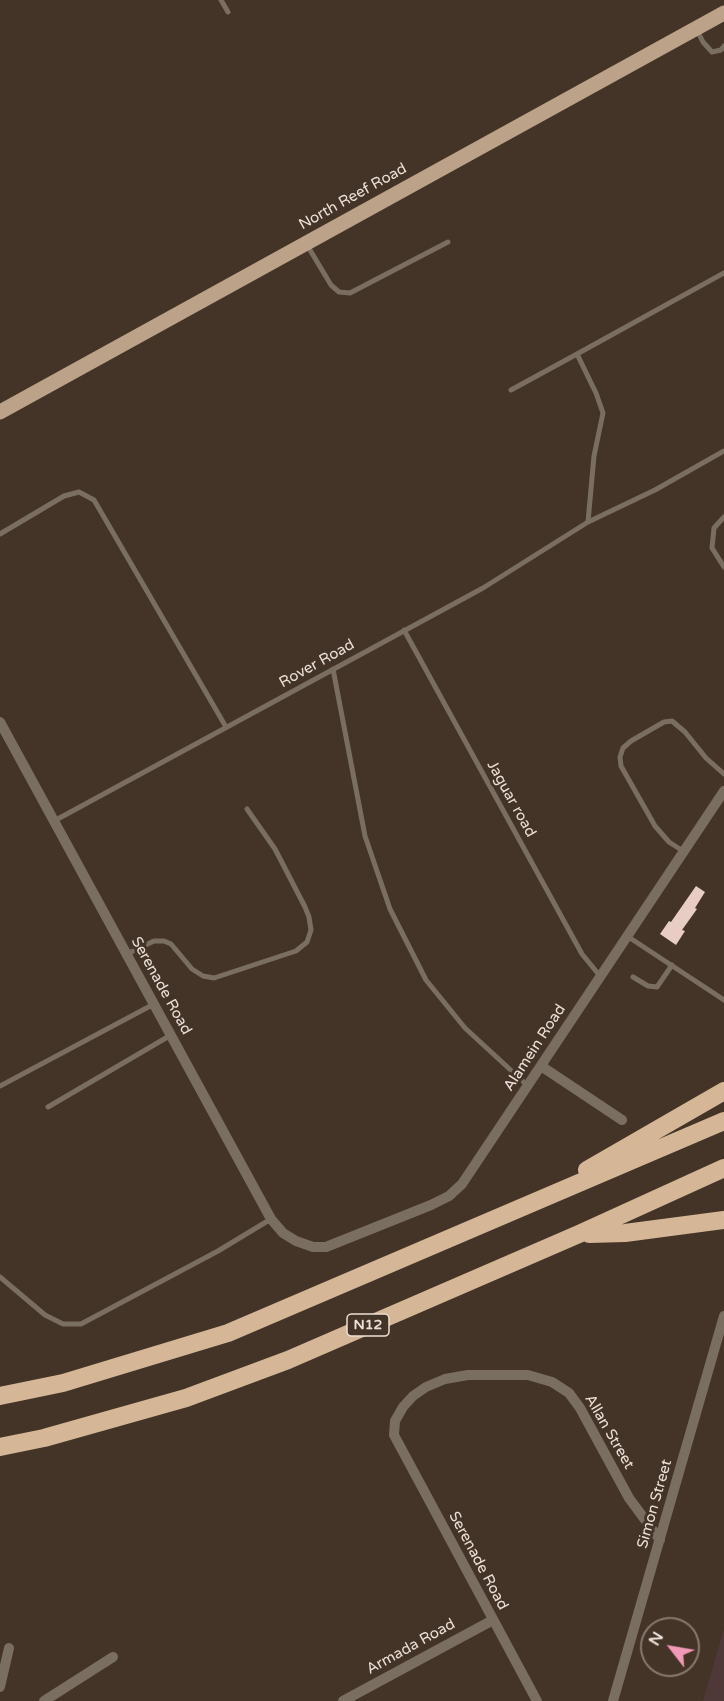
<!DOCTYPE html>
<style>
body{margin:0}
#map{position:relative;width:724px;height:1701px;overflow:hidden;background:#443427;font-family:"Varela Round",sans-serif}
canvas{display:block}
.north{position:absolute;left:640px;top:1617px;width:60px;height:60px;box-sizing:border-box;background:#443427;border:2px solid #87796e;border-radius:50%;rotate:301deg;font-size:16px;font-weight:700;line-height:24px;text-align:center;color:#ebe0d8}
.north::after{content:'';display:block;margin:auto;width:21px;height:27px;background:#f09ab7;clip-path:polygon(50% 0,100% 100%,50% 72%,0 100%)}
</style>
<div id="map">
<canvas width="724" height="1701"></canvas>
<div class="north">N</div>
</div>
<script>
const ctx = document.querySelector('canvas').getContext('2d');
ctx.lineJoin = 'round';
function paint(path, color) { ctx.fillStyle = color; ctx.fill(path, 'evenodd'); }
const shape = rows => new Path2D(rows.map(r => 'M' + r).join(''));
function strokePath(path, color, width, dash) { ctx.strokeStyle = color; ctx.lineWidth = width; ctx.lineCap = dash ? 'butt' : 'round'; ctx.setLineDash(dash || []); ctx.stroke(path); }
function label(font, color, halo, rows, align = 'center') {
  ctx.font = font + ' "Varela Round",sans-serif'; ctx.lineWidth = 6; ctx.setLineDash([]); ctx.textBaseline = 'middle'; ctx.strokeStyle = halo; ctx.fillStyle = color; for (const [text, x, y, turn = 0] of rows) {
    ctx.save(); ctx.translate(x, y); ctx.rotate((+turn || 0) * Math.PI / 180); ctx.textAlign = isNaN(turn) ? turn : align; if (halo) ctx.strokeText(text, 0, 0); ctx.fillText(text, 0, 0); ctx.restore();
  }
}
paint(shape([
 [724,1629,724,1701,703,1701]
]), '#4e3938');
paint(shape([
 [696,886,705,892,695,908,697,909,682,930,685,931,676,945,660,934,669,921,671,922]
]), '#e8cdc5');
strokePath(shape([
 [221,0,228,12],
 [697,30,703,42,712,52,721,50,724,46],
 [307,245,331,285,339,292,350,293,448,242],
 [577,354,724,273],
 [511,390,577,354,596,393,603,413,594,456,588,522],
 [724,517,714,528,712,548,724,567],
 [0,534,64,496,79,492,94,500,226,727],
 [404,630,582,954,600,976],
 [333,669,365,836,390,909,426,980,465,1028,528,1086],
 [54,821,483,588,588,522,655,490,724,451],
 [683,851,669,842,655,826,621,766,620,757,623,748,631,741,664,722,672,721,685,732,706,758,724,774],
 [627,936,724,1000],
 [127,954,154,941,164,941,171,944,192,969,203,976,214,978,296,951,307,942,311,930,309,917,305,907,275,849,247,809],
 [633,977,648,986,657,987,672,965],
 [0,1086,154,1004],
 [48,1107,171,1035],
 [0,1277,45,1315,63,1324,81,1324,218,1251,271,1219]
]), '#7a6e61', 5);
strokePath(shape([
 [0,722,271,1219,283,1233,296,1241,313,1247,326,1247,431,1205,449,1196,462,1184,724,791],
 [541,1066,622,1120],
 [0,1687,9,1648],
 [44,1701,113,1657],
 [343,1701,493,1620],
 [537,1701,394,1435,395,1421,403,1407,413,1396,426,1387,445,1379,468,1375,528,1375,552,1382,569,1393,580,1408,629,1498,660,1540],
 [613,1701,724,1316]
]), '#7a6e61', 10);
strokePath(shape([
 [0,412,724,13]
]), '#bba288', 15);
strokePath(shape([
 [587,1170,724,1091],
 [589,1234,625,1233,724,1220],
 [0,1396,63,1383,228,1333,724,1121],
 [0,1447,44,1438,186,1398,288,1360,579,1234,724,1168]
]), '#d5b797', 18);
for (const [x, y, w] of [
 [368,1325,42]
]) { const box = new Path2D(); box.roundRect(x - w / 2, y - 11, w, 22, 4.5); ctx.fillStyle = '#443427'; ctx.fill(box); strokePath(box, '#ebe0d8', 1.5); }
label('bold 14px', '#ebe0d8', null, [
 ["N12",368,1325]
]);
label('15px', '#ebe0d8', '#443427', [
 ["North Reef Road",353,197,-29],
 ["Rover Road",317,664,-29],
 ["Jaguar road",511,799,61],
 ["Serenade Road",161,986,61],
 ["Alamein Road",535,1048,-57],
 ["Allan Street",609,1432,60],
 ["Simon Street",655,1504,-74],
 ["Serenade Road",478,1561,62],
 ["Armada Road",411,1647,-29]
]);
</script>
